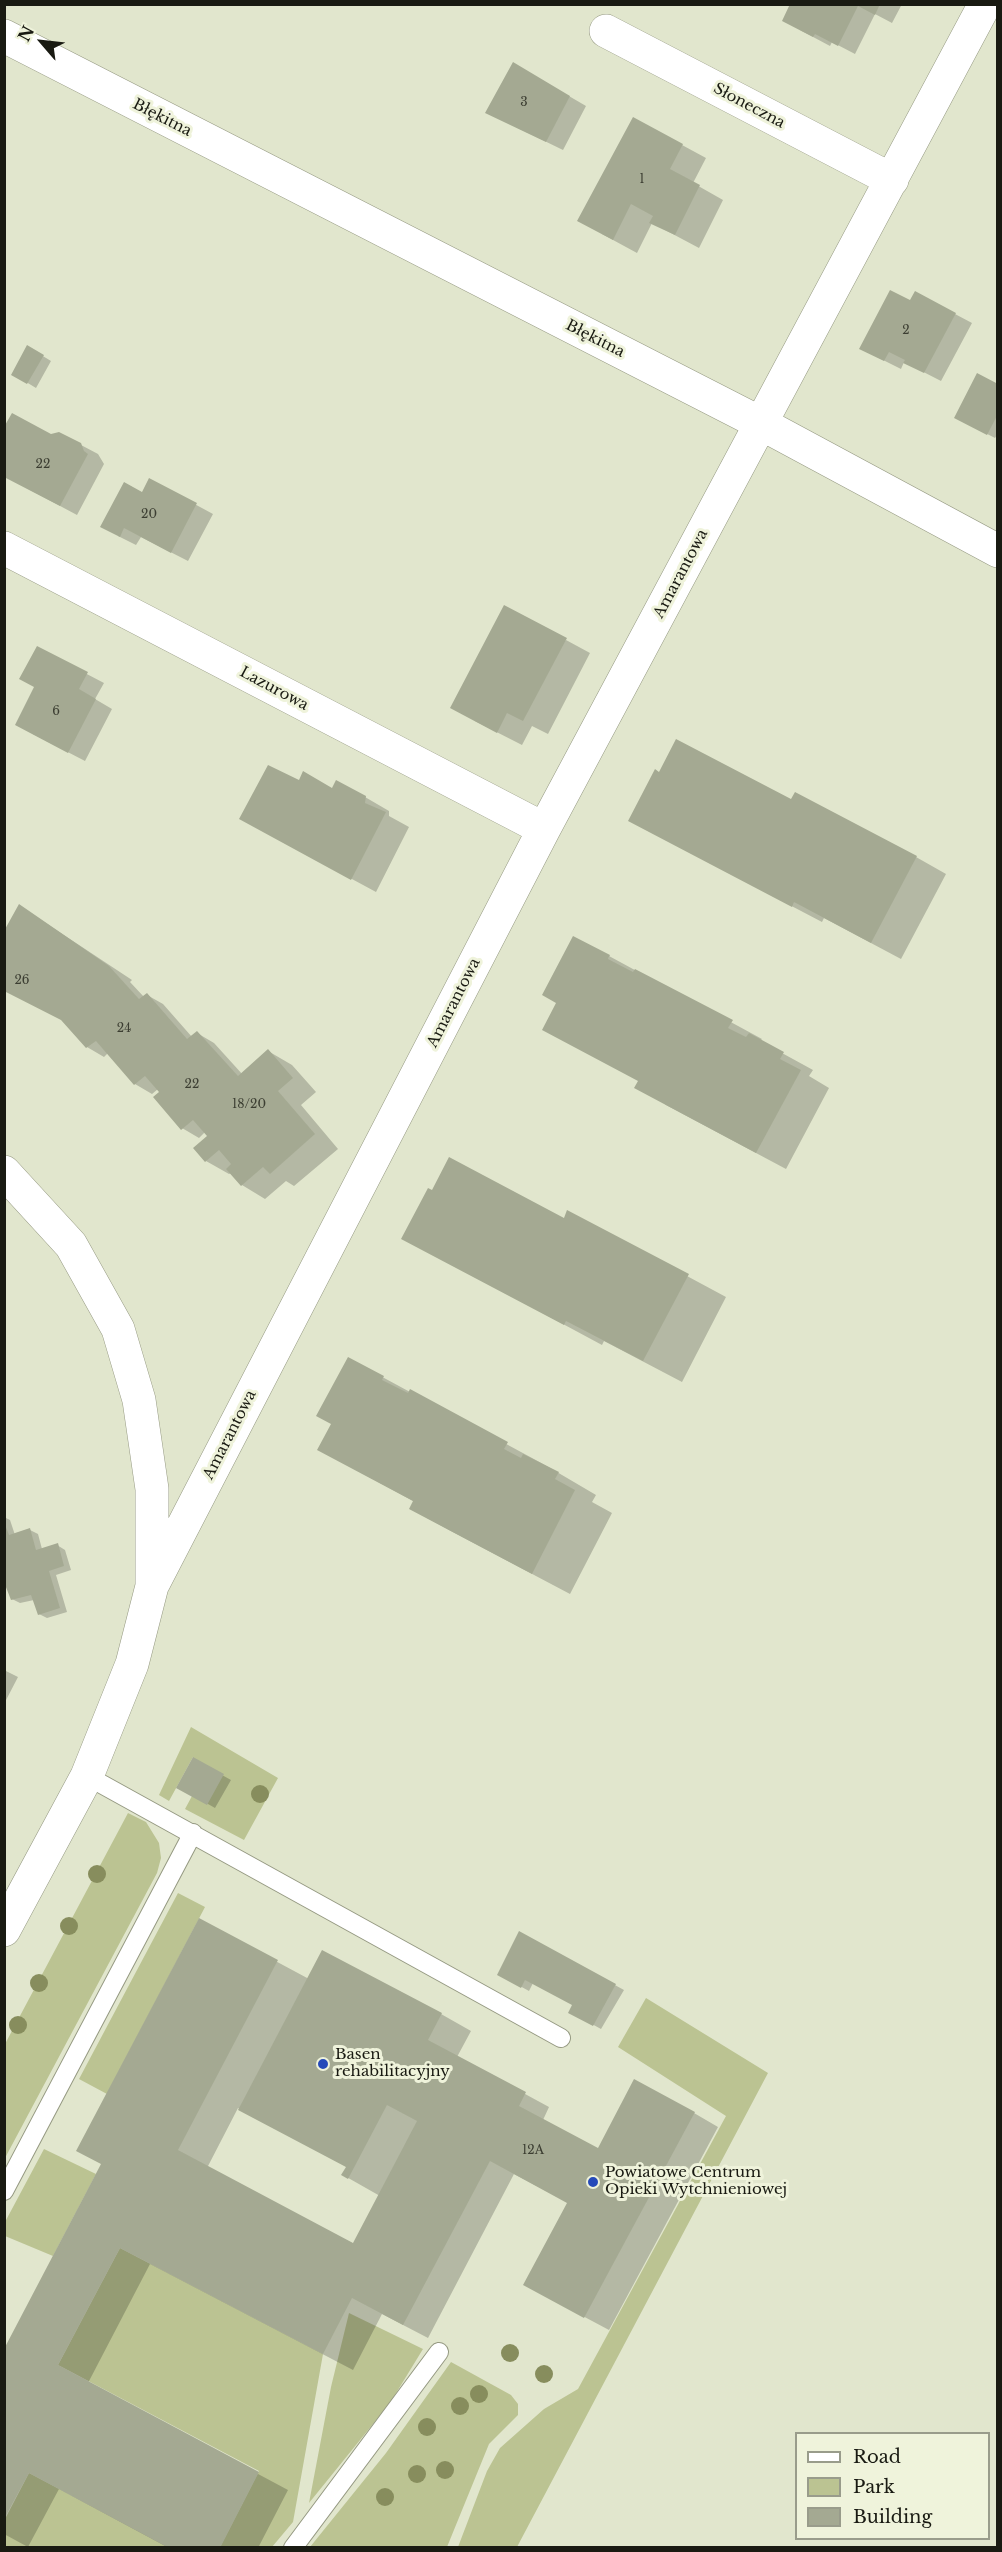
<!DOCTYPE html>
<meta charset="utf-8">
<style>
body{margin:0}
#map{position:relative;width:1002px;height:2552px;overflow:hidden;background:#e1e6cd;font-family:"Libre Baskerville",serif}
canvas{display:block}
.frame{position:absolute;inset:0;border:6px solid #191a12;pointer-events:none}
.legend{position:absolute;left:795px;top:2432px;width:195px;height:108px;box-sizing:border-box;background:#eff3db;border:2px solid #999c8b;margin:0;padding:8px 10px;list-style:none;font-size:18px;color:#191a12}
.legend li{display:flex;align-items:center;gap:12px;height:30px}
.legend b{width:30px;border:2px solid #999c8b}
.north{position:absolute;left:12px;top:12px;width:60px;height:60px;-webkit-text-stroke:4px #eff3db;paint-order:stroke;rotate:298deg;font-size:16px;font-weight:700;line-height:24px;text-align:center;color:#191a12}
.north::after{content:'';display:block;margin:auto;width:21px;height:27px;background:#191a12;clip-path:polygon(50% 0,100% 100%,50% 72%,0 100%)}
</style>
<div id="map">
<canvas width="1002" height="2552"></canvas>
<div class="frame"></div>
<ul class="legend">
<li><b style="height:8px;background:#fff"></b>Road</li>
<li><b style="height:16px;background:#bbc392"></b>Park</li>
<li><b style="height:16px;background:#a4a992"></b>Building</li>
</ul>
<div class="north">N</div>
</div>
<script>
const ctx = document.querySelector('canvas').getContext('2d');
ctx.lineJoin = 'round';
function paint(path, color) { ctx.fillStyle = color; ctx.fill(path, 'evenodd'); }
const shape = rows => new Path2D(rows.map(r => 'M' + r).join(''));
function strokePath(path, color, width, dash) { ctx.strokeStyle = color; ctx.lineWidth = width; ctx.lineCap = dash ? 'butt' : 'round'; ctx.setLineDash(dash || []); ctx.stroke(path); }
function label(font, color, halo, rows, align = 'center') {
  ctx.font = font + ' "Libre Baskerville",serif'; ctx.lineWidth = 6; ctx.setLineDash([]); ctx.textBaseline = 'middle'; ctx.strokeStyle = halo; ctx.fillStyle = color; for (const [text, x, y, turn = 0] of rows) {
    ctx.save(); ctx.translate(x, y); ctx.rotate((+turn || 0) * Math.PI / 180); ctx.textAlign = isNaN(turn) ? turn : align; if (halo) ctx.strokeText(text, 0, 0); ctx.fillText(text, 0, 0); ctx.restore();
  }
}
paint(shape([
 [191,1727,278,1778,244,1840,185,1809,192,1796,193,1757,169,1801,159,1795],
 [128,1813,146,1822,159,1843,161,1858,157,1873,5,2158,5,2044],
 [178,1893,205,1907,107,2094,79,2079],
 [646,1998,768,2073,517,2547,458,2547,487,2471,500,2448,544,2409,578,2389,726,2116,618,2047],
 [44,2149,96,2174,53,2256,5,2236,5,2222],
 [120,2248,323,2354,293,2522,272,2547,220,2547,259,2471,58,2365],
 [349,2313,423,2349,390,2403,309,2503,331,2387],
 [451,2362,511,2395,518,2404,518,2415,489,2444,447,2547,310,2547,386,2453],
 [29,2473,169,2547,5,2548,5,2519]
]), '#bbc392');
paint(shape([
 [792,4,902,4,892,23,875,14,855,54,832,42,830,46,800,30],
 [514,64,586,106,563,150,487,113],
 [682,145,706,158,693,183,723,200,699,248,652,223,637,253,602,234],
 [911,302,955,314,972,323,941,381,904,362,901,369,877,357],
 [28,347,51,361,36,388,13,374],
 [998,386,998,433,995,438,964,422],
 [81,445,98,454,104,464,77,515,4,476],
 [150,480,213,514,188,561,141,537,136,545,118,536],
 [566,640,590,653,548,734,532,726,522,745,475,721],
 [37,648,104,683,95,699,112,709,85,761,33,734],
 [299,782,365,797,389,811,389,816,409,827,376,892,265,832],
 [792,801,916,857,946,874,901,959,824,918,822,922,660,837],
 [20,906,132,980,130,982,144,997,147,995,163,1004,192,1037,197,1033,214,1043,243,1075,268,1051,292,1065,316,1092,301,1105,338,1149,294,1186,286,1181,265,1199,242,1185,231,1173,229,1174,206,1161,209,1136,205,1132,199,1138,182,1128,158,1089,152,1094,135,1084,108,1053,104,1057,87,1047],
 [609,956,762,1039,760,1041,813,1070,809,1076,829,1088,786,1169,666,1105,640,1081,574,1046],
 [568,1212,726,1297,682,1382,604,1341,602,1345,403,1238,565,1220],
 [349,1359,545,1465,596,1495,592,1502,612,1513,570,1594,449,1530,411,1509,415,1502,319,1450,333,1424],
 [4,1517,10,1520,15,1535,30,1530,38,1534,42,1549,57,1545,65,1550,71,1570,56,1575,67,1612,47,1618,39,1614,34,1600,20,1603,12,1599,7,1585,4,1585],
 [4,1670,18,1677,4,1704],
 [193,1759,231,1780,215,1808,178,1787],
 [199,1920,309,1979,441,2014,471,2031,457,2057,549,2107,543,2120,598,2150,694,2113,718,2127,609,2330,549,2298,569,2203,514,2174,428,2338,382,2314,353,2370,150,2264,88,2383,288,2490,258,2548,169,2548,59,2489,28,2547,4,2534,4,2353,103,2165],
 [238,2108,347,2167,343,2175,380,2196,354,2244,207,2168],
 [591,1972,624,1990,601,2029,570,2012,574,2005,533,1983,529,1991,498,1974]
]), '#0003');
paint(shape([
 [790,4,880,4,875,15,858,6,838,46,815,34,813,37,782,21],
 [513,62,570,96,546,142,485,113],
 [633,117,683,144,670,169,700,185,675,235,649,223,653,216,631,204,613,240,577,221],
 [890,290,910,300,915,291,956,313,924,373,903,363,905,360,889,352,884,361,859,349],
 [27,345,44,355,27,384,11,375],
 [977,373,998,384,998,414,987,435,954,418],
 [12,413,51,434,59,432,81,443,84,451,88,454,60,506,4,477,4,427],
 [149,478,197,503,171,553,124,528,120,537,100,527,124,482,142,492],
 [504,605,567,638,523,721,507,713,497,733,450,708],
 [37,646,88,672,79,689,96,699,68,753,15,725,34,687,19,679],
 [676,739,791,799,795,792,917,856,871,943,794,902,792,907,628,821,655,769,659,772],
 [268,765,299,780,303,771,332,788,336,780,366,796,365,803,386,812,351,880,239,819],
 [19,904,109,966,139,999,147,993,187,1039,197,1031,238,1076,268,1049,293,1078,278,1091,315,1134,270,1174,263,1167,241,1186,226,1169,231,1164,219,1150,205,1162,193,1148,207,1136,193,1120,181,1130,153,1097,159,1092,145,1076,134,1085,96,1041,86,1048,61,1020,4,991,4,931],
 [573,936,610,955,608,959,633,972,635,969,733,1020,728,1028,746,1037,749,1033,784,1052,780,1059,801,1070,756,1153,634,1088,638,1081,542,1030,556,1003,542,995],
 [449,1157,564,1218,567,1210,689,1274,643,1361,566,1321,564,1325,401,1239,428,1188,432,1190],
 [348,1357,384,1376,382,1380,408,1393,410,1389,508,1442,504,1449,521,1458,523,1454,559,1472,555,1479,575,1490,532,1574,409,1509,413,1501,317,1450,331,1424,316,1416],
 [4,1522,9,1535,30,1528,36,1550,58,1543,64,1566,49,1571,60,1608,38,1615,31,1595,11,1600,4,1582],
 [193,1757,224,1774,207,1805,176,1788],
 [199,1918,278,1960,178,2150,353,2243,417,2121,387,2105,348,2179,341,2175,346,2167,238,2110,322,1950,442,2013,428,2040,526,2092,519,2106,598,2148,634,2079,695,2112,584,2318,523,2285,567,2203,490,2161,403,2325,352,2298,323,2354,120,2248,58,2365,259,2472,220,2548,169,2548,29,2473,4,2519,4,2349,101,2164,76,2151],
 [519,1931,616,1984,593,2026,568,2013,572,2005,525,1980,521,1988,497,1975]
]), '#a4a992');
const lane = shape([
 [87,1776,561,2038],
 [4,2191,193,1833],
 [293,2548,439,2352]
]);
const street = shape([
 [606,31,892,180],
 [4,36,762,424,998,551],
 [4,548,544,829],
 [4,1172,71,1245,118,1329,139,1400,152,1489,152,1586,132,1664,87,1776,4,1930],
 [152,1586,544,829,985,4]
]);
strokePath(lane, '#959982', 20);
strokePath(street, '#959982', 34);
strokePath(lane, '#fff', 18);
strokePath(street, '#fff', 33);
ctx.fillStyle = '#878d5d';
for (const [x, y] of [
 [260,1794],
 [97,1874],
 [69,1926],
 [39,1983],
 [18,2025],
 [510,2353],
 [544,2374],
 [479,2394],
 [460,2406],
 [427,2427],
 [445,2470],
 [417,2474],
 [385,2497]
]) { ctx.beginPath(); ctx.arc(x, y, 9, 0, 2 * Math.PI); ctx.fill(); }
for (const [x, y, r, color] of [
 [323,2064,6,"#264ab9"],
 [593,2182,6,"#264ab9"]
]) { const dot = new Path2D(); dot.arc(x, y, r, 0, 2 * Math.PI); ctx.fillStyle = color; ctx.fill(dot); strokePath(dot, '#eff3db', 2); }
label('12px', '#3c3e32', null, [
 ["3",524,103],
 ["1",642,180],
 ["2",906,331],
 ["22",43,465],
 ["20",149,515],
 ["6",56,712],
 ["26",22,981],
 ["24",124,1029],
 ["22",192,1085],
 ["18/20",249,1105],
 ["12A",533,2151]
]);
label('15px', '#191a12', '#eff3db', [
 ["Słoneczna",749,106,28],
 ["Błękitna",162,118,27],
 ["Błękitna",595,339,27],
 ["Amarantowa",681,574,-62],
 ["Lazurowa",274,689,28],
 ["Amarantowa",454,1003,-63],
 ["Amarantowa",230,1435,-63]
]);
label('15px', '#191a12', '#eff3db', [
 ["Basen",335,2055],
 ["rehabilitacyjny",335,2072],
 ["Powiatowe Centrum",605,2173],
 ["Opieki Wytchnieniowej",605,2190]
], 'left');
</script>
